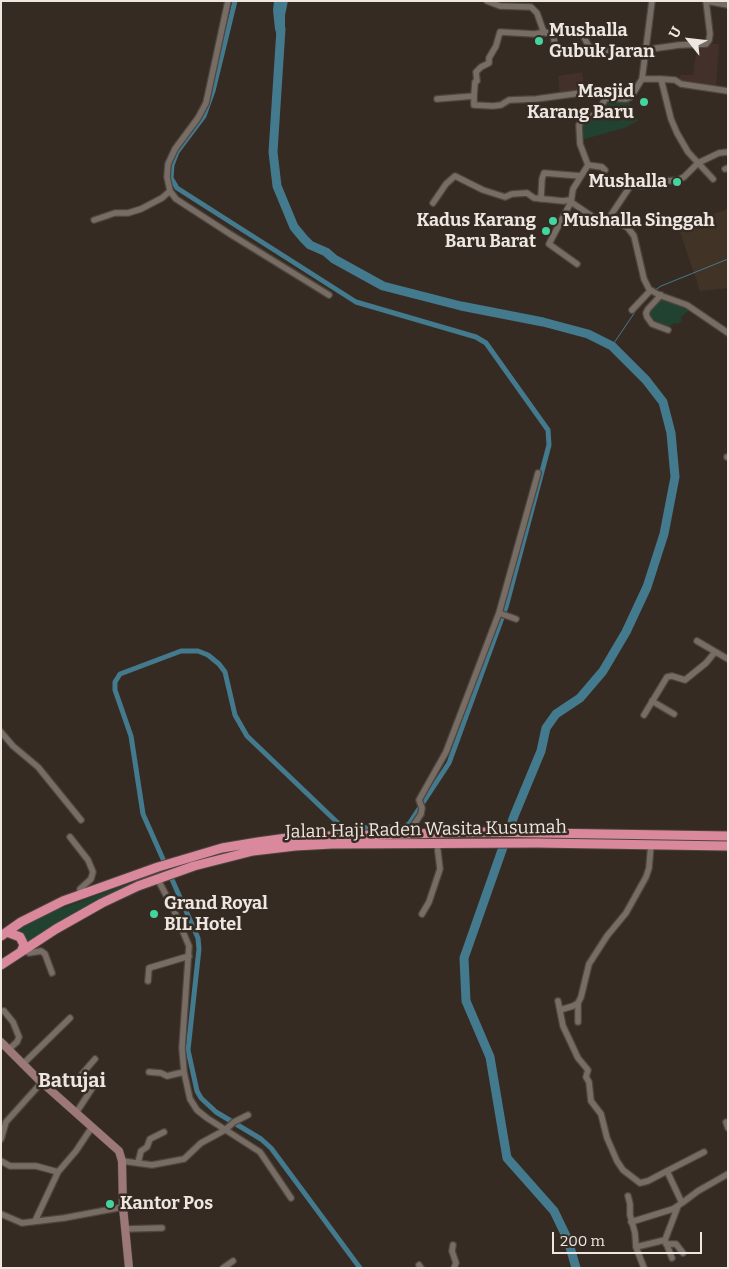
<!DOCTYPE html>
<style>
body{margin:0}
#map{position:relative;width:729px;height:1269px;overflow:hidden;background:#352b23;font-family:Bitter,serif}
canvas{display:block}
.frame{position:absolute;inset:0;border:2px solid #ede6e1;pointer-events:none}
.north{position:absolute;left:664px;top:15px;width:50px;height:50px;-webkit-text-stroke:4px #352b23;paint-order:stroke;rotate:299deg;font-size:14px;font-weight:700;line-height:20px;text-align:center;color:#ede6e1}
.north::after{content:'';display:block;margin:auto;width:18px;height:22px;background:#ede6e1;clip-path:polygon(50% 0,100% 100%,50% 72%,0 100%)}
.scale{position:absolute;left:552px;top:1232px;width:150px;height:22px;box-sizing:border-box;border:2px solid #ede6e1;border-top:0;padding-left:6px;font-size:15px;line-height:18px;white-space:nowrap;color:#ede6e1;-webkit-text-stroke:4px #352b23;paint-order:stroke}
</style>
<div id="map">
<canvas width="729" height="1269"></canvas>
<div class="frame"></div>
<div class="north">U</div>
<div class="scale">200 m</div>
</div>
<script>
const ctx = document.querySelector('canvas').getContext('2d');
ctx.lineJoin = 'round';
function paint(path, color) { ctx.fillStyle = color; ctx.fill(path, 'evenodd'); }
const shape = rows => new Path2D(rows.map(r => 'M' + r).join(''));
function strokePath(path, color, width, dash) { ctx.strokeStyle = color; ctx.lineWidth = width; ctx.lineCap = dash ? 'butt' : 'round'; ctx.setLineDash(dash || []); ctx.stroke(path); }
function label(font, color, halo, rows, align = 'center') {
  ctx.font = font + ' Bitter,serif'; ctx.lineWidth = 5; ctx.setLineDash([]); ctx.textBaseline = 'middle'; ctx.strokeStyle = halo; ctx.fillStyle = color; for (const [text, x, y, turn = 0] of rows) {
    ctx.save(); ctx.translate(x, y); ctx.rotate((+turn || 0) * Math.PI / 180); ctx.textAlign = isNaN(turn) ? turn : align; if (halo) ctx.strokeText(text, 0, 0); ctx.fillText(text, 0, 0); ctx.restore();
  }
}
paint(shape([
 [728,209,728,288,700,291,678,226]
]), '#423327');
paint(shape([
 [708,43,719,44,716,86,679,82,680,75,693,75,697,46],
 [582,72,585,92,560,96,558,76]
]), '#43302a');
paint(shape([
 [608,99,628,99,638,121,624,128,581,140,581,123,597,115],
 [661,299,675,303,689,310,680,318,682,320,678,324,675,323,665,328,654,323,646,313],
 [160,872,162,875,27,947,28,942,26,938,16,931,47,914]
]), '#214230');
paint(shape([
 [274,1,288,1,285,15,285,34,284,38,280,40,277,36,275,29,273,10]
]), '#447a8e');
strokePath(shape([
 [655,290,661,286,728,259],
 [612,346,637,309]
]), '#447a8e', 1);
strokePath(shape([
 [235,1,213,91,204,116,177,152,172,165,171,178,177,188,356,302,476,337,486,343,548,430,549,445,506,607,449,763,409,824,404,827,346,828,341,826,247,736,235,715,225,672,219,664,208,655,198,651,181,651,120,674,115,682,115,690,131,736,143,814,198,938,199,949,188,1050,197,1091,201,1098,216,1112,261,1139,271,1148,360,1268]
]), '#447a8e', 5);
strokePath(shape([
 [281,29,273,152,277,186,294,227,304,239,310,245,326,252,334,259,383,286,461,306,543,322,588,334,612,346,646,380,663,402,671,433,675,477,664,534,647,587,626,632,603,671,580,698,556,714,546,728,541,751,514,816,464,958,466,1001,490,1057,507,1158,554,1211,568,1240,576,1268]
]), '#447a8e', 9);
const minor = shape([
 [228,1,206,103,198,118,175,149,168,164,167,177,170,191,176,199,230,234,329,295],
 [487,1,500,6,531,7,537,13,543,30,546,33,576,29,581,31,589,47,623,53,679,45,706,44,709,40,710,34,706,1],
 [706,1,728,5],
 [553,33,555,46],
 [642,79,661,79,671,119,677,133,688,152,713,179],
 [661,79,675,80,681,84,728,91],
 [474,96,475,82,477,81,476,72,481,67,489,63,489,58,496,46,500,32,535,34,545,32],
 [606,98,596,114,582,121,579,125,580,144,588,165,573,189,571,202,602,223,611,225,619,223,628,228,634,236,644,279,649,289,659,295,687,305,728,333],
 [437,99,474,96,474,105,493,106,501,105,509,100,536,99,588,92,602,94,606,98,626,99,631,97,642,79,652,1],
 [588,165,602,167,605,170],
 [725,169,728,168],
 [541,199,542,179,544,173,581,176],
 [571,202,549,244,577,264],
 [433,203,446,184,455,176,483,190,505,197,512,194,527,193,534,198,563,201,570,200],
 [94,220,115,213,128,213,141,209,162,198,170,191],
 [605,224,631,185,644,186,655,182,678,180,684,177,698,163,719,153,728,152],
 [661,295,648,309,646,313,647,317,652,324,668,330],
 [632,310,650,291],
 [727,457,728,457],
 [499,613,516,619],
 [697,641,728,659],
 [652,701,674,714],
 [644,715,667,677,672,676,685,680,706,663,715,652],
 [1,732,13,746,38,767,81,820],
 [407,835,421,814,422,808,419,800,446,752,499,613,538,473],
 [70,837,88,860,93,872,91,879,80,889,81,895],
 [157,878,173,908,189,946,182,1048,184,1072,190,1099,197,1110,207,1118,260,1152,291,1198],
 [422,914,429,902,440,869,437,844],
 [24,950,29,953,41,951,45,954,52,973],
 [148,981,149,968,189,956],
 [558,1001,563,1026,578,1058,588,1070,586,1077,589,1082,591,1101,601,1114,607,1138,617,1161,623,1170,640,1183,648,1181,667,1171,682,1203,673,1209,631,1222],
 [578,1003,578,1022],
 [560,1010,573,1006,578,1003,581,997,589,964,607,936,626,913,646,877,649,868,651,844],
 [4,1011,13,1022,19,1037,17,1042,9,1049],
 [23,1064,70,1018],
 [149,1072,161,1073,167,1076,184,1072],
 [76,1113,93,1087,82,1074,95,1059],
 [726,1122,728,1128],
 [1,1139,6,1122,42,1082],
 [1,1161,10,1166,36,1166,58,1172],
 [122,1161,152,1165,184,1159,201,1143,225,1130,234,1122,248,1115],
 [138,1163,141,1151,147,1147,150,1139,164,1132],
 [667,1171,704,1152],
 [628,1196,630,1204,630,1215,635,1233,636,1247,644,1268],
 [682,1203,698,1191,728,1174],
 [1,1214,22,1223,64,1218,123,1207],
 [35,1221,58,1172,76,1151,92,1127],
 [125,1229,162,1228],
 [666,1244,676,1244,683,1253],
 [453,1245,452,1251,456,1263,454,1268],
 [636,1247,665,1240],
 [672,1258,665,1240,678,1206],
 [419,1265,421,1268],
 [223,1268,233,1261]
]);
const secondary = shape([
 [1,1042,38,1079,119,1151,122,1161,123,1207,129,1268]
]);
const trunk = shape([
 [7,932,20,937,24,945,21,952],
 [1,936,21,922,63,901,158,867,222,848,258,842,294,837,479,832,728,836],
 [1,965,56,929,102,903,138,886,194,866,253,851,295,846,332,844,537,843,728,846]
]);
strokePath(minor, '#4e463f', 8);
strokePath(secondary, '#4e463f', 9);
strokePath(trunk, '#4e463f', 11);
strokePath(minor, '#786d64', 5.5);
strokePath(secondary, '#9c7879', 8);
strokePath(trunk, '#d9899b', 9);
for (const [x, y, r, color] of [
 [539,41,5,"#44d49f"],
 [644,102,5,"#44d49f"],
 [677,182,5,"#44d49f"],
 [553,221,5,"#44d49f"],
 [546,231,5,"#44d49f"],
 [154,914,5,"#44d49f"],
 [110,1204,5,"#44d49f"]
]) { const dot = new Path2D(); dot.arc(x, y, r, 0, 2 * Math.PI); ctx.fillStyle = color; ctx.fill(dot); strokePath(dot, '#352b23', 2); }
label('bold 18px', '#ede6e1', '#352b23', [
 ["Mushalla",549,31],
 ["Gubuk Jaran",549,52],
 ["Masjid",634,92,"right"],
 ["Karang Baru",634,113,"right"],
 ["Mushalla",667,182,"right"],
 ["Kadus Karang",536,221,"right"],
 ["Baru Barat",536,242,"right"],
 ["Mushalla Singgah",563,221],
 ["Grand Royal",164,904],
 ["BIL Hotel",164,925],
 ["Kantor Pos",120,1204]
], 'left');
label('18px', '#ede6e1', '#352b23', [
 ["Jalan Haji Raden Wasita Kusumah",426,830,-1]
]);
label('bold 20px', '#ede6e1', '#352b23', [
 ["Batujai",72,1081]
]);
</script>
